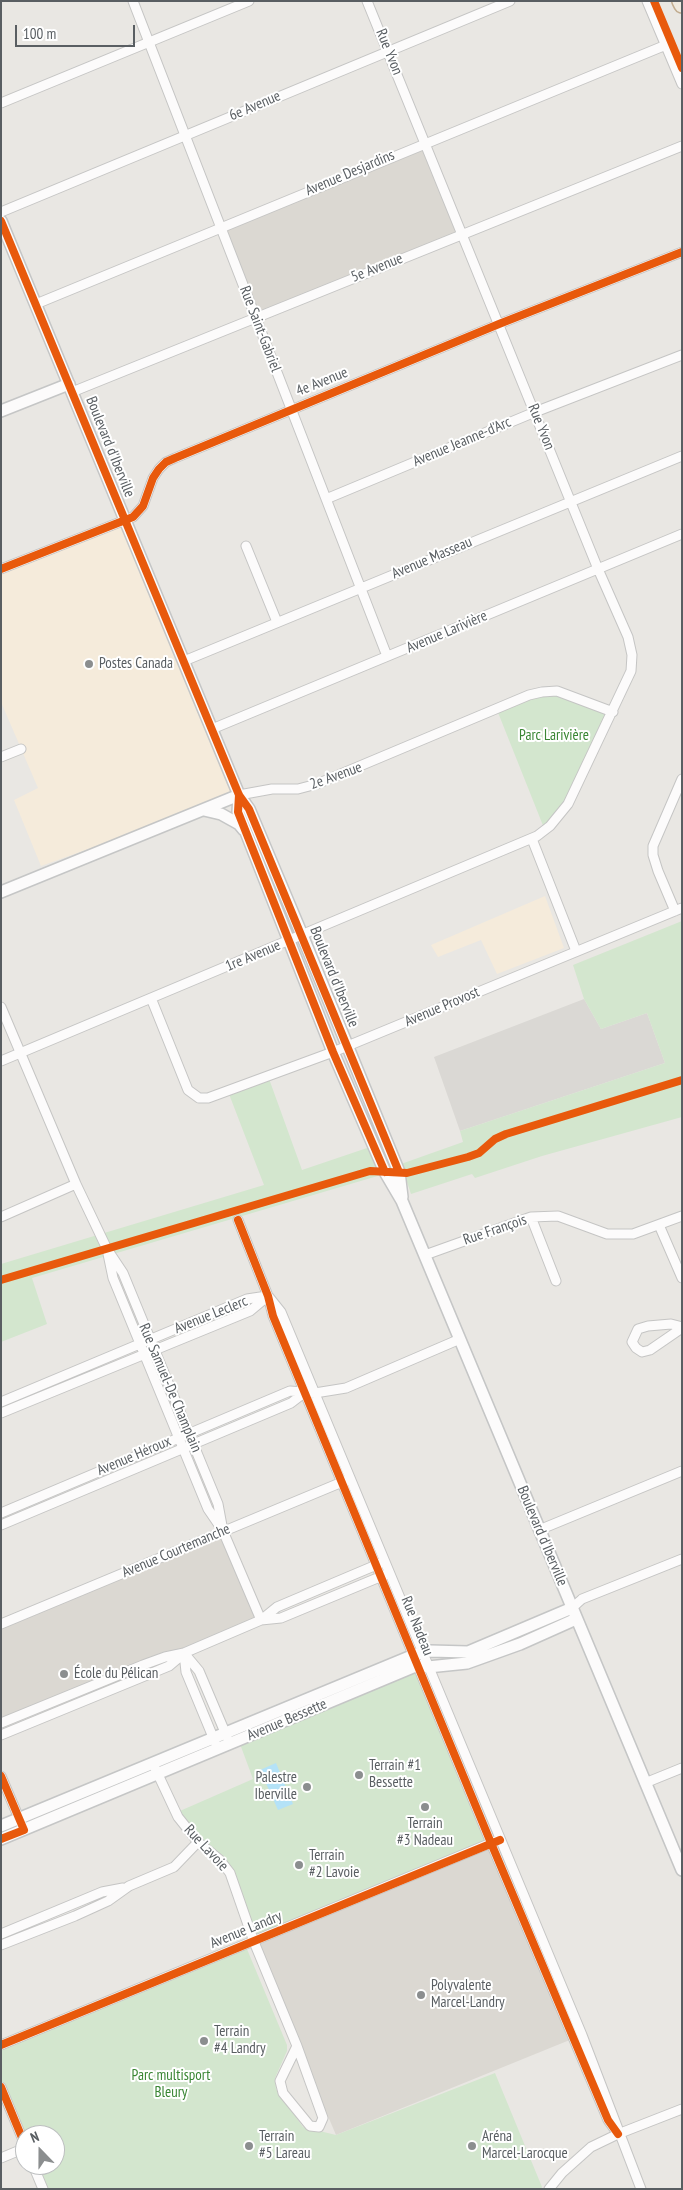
<!DOCTYPE html>
<meta charset="utf-8">
<style>
body{margin:0}
#map{position:relative;width:683px;height:2190px;overflow:hidden;background:#e9e7e3;font-family:"PT Sans Narrow",sans-serif}
canvas{display:block}
.frame{position:absolute;inset:0;border:2px solid #595e62;pointer-events:none}
.north{position:absolute;left:15px;top:2125px;width:50px;height:50px;box-sizing:border-box;background:#fff;border:1px solid #bdbfc0;border-radius:50%;rotate:338deg;font-size:14px;font-weight:700;line-height:20px;text-align:center;color:#595e62}
.north::after{content:'';display:block;margin:auto;width:18px;height:22px;background:#8b8e8f;clip-path:polygon(50% 0,100% 100%,50% 72%,0 100%)}
.scale{position:absolute;left:15px;top:25px;width:120px;height:22px;box-sizing:border-box;border:2px solid #595e62;border-top:0;padding-left:6px;font-size:15px;line-height:18px;white-space:nowrap;color:#595e62;-webkit-text-stroke:4px #fff;paint-order:stroke}
</style>
<div id="map">
<canvas width="683" height="2190"></canvas>
<div class="frame"></div>
<div class="north">N</div>
<div class="scale">100 m</div>
</div>
<script>
const ctx = document.querySelector('canvas').getContext('2d');
ctx.lineJoin = 'round';
function paint(path, color) { ctx.fillStyle = color; ctx.fill(path, 'evenodd'); }
const shape = rows => new Path2D(rows.map(r => 'M' + r).join(''));
function strokePath(path, color, width, dash) { ctx.strokeStyle = color; ctx.lineWidth = width; ctx.lineCap = dash ? 'butt' : 'round'; ctx.setLineDash(dash || []); ctx.stroke(path); }
function label(font, color, halo, rows, align = 'center') {
  ctx.font = font + ' "PT Sans Narrow",sans-serif'; ctx.lineWidth = 4; ctx.setLineDash([]); ctx.textBaseline = 'middle'; ctx.strokeStyle = halo; ctx.fillStyle = color; for (const [text, x, y, turn = 0] of rows) {
    ctx.save(); ctx.translate(x, y); ctx.rotate((+turn || 0) * Math.PI / 180); ctx.textAlign = isNaN(turn) ? turn : align; if (halo) ctx.strokeText(text, 0, 0); ctx.fillText(text, 0, 0); ctx.restore();
  }
}
paint(shape([
 [121,526,239,795,41,866,14,800,38,788,1,702,1,574],
 [545,896,564,948,497,974,481,940,438,957,431,945]
]), '#f5ebdb');
paint(shape([
 [584,999,601,1029,647,1013,665,1063,460,1131,434,1057]
]), '#dad8d4');
paint(shape([
 [425,142,462,233,256,318,221,227],
 [223,1531,261,1620,1,1724,1,1624],
 [500,1840,582,2035,336,2135,254,1942]
]), '#dbd8d2');
paint(shape([
 [549,691,613,712,585,774,546,833,497,710],
 [682,921,682,1117,542,1156,475,1178,472,1174,411,1194,401,1164,463,1142,460,1131,665,1063,647,1013,601,1029,584,999,573,965],
 [268,1076,302,1170,370,1147,381,1175,32,1278,47,1324,1,1342,1,1264,264,1185,229,1094],
 [418,1665,491,1843,258,1936,232,1874,173,1814,253,1779,240,1744],
 [244,1942,287,2045,287,2051,275,2078,276,2089,303,2127,336,2135,495,2073,542,2187,541,2189,44,2189,34,2165,55,2165,55,2135,25,2135,1,2085,1,2043]
]), '#d3e6ce');
paint(shape([
 [276,1763,293,1804,278,1810,260,1770]
]), '#b4e2f7');
const street = shape([
 [133,1,387,656],
 [647,1,682,84],
 [1,103,249,1],
 [1,212,510,1],
 [36,304,666,45],
 [72,392,682,146],
 [326,499,535,412,682,355],
 [246,546,277,622],
 [1,569,133,517,143,506,153,478,159,469,166,462,175,458,499,324,682,252],
 [184,661,682,456],
 [212,729,682,534],
 [1,757,21,749],
 [239,795,272,789,298,789,317,784,529,695,542,692,557,691,613,712],
 [532,839,576,951],
 [675,911,658,871,653,855,653,846,682,779],
 [151,998,188,1090,199,1098,208,1098,333,1052,682,908],
 [1,1007,76,1184,107,1249,123,1273,218,1504,223,1531],
 [1,1061,537,836,550,826,568,804,631,671,632,655,628,637,598,569,367,1],
 [1,1217,76,1184],
 [531,1217,556,1281],
 [238,1220,268,1296,273,1316,491,1843,608,2120,618,2134],
 [659,1225,682,1278],
 [108,1254,113,1278,208,1509,223,1531,261,1620],
 [425,1255,531,1217,558,1216,607,1234,633,1234,682,1216],
 [269,1297,281,1312,582,2035,641,2189],
 [682,1327,671,1324,648,1326,638,1329,632,1342,636,1348,642,1352,650,1350,682,1328],
 [1,1402,247,1299,267,1296],
 [1,1413,250,1311,268,1296],
 [1,1513,290,1391,315,1393,346,1388,460,1339],
 [1,1525,291,1403,304,1393],
 [539,1530,682,1471],
 [572,1608,582,1599,682,1559],
 [261,1620,277,1607,381,1563],
 [1,1624,347,1480],
 [184,1653,199,1671,227,1737],
 [184,1653,186,1672,215,1742],
 [1,1723,143,1665,165,1657,184,1653,261,1620,281,1618,387,1574],
 [1,1735,169,1666,182,1655],
 [155,1768,178,1817,198,1842,220,1860,230,1873,254,1942,297,2046,323,2118,319,2127,310,2126,283,2093,280,2081,297,2046],
 [1,1776,24,1830],
 [645,1783,682,1768],
 [1,1934,102,1892,123,1888],
 [1,1945,75,1916,108,1901,129,1886,174,1867,198,1842],
 [1,2045,496,1841],
 [1,2087,25,2145],
 [1,2158,25,2148],
 [33,2165,43,2189],
 [549,2189,562,2173,591,2147,618,2134,682,2109]
]);
const secondary = shape([
 [1,221,239,795,249,809,302,935,399,1172,402,1197],
 [1,411,69,384],
 [239,795,238,812,333,1052,385,1172,402,1201,682,1870],
 [204,810,221,814,239,824,244,830],
 [1,892,239,795],
 [1,1826,414,1655,430,1651,468,1652,572,1608],
 [1,1839,418,1665,428,1667,467,1663,520,1644,576,1619]
]);
const highway = shape([
 [680,1,682,5]
]);
strokePath(street, '#c5c5c4', 11);
strokePath(secondary, '#c5c6c6', 14);
strokePath(highway, '#c1ac90', 18);
strokePath(street, '#fcfbfb', 9);
strokePath(secondary, '#fcfbfb', 11);
strokePath(highway, '#eee9df', 15);
strokePath(shape([
 [654,1,682,68],
 [1,221,239,795,249,809,399,1172],
 [1,569,133,517,143,506,153,478,159,469,166,462,175,458,499,324,682,252],
 [239,795,238,812,333,1052,385,1172],
 [238,1220,268,1296,273,1316,491,1843,608,2120,618,2134],
 [1,1280,370,1171,407,1173,468,1157,479,1153,495,1139,506,1134,682,1080],
 [1,1776,24,1830,1,1839],
 [1,2045,500,1840],
 [1,2087,25,2145]
]), '#e8590c', 8);
for (const [x, y, r, color] of [
 [89,664,5,"#8b8e8f"],
 [64,1674,5,"#8b8e8f"],
 [359,1775,5,"#8b8e8f"],
 [307,1787,5,"#8b8e8f"],
 [425,1807,5,"#8b8e8f"],
 [299,1865,5,"#8b8e8f"],
 [421,1995,5,"#8b8e8f"],
 [204,2041,5,"#8b8e8f"],
 [249,2146,5,"#8b8e8f"],
 [472,2146,5,"#8b8e8f"]
]) { const dot = new Path2D(); dot.arc(x, y, r, 0, 2 * Math.PI); ctx.fillStyle = color; ctx.fill(dot); strokePath(dot, '#fff', 2); }
label('15px', '#595e62', '#fff', [
 ["Rue Yvon",389,52,68],
 ["6e Avenue",255,106,-23],
 ["Avenue Desjardins",350,173,-23],
 ["5e Avenue",377,268,-22],
 ["Rue Saint-Gabriel",260,329,69],
 ["4e Avenue",322,382,-22],
 ["Rue Yvon",541,427,68],
 ["Avenue Jeanne-d'Arc",462,442,-23],
 ["Boulevard d'Iberville",110,447,68],
 ["Avenue Masseau",432,558,-23],
 ["Avenue Larivière",447,632,-23],
 ["2e Avenue",336,776,-20],
 ["1re Avenue",253,956,-23],
 ["Boulevard d'Iberville",334,977,68],
 ["Avenue Provost",442,1007,-23],
 ["Rue François",495,1230,-19],
 ["Avenue Leclerc",211,1315,-22],
 ["Rue Samuel-De Champlain",170,1388,67],
 ["Avenue Héroux",134,1456,-23],
 ["Boulevard d'Iberville",542,1536,67],
 ["Avenue Courtemanche",176,1551,-23],
 ["Rue Nadeau",417,1626,68],
 ["Avenue Bessette",287,1720,-23],
 ["Rue Lavoie",206,1848,47],
 ["Avenue Landry",246,1930,-22]
]);
label('15px', '#595e62', '#fff', [
 ["Postes Canada",99,664],
 ["École du Pélican",74,1674],
 ["Terrain #1",369,1766],
 ["Bessette",369,1783],
 ["Palestre",297,1778,"right"],
 ["Iberville",297,1795,"right"],
 ["Terrain",425,1824,"center"],
 ["#3 Nadeau",425,1841,"center"],
 ["Terrain",309,1856],
 ["#2 Lavoie",309,1873],
 ["Polyvalente",431,1986],
 ["Marcel-Landry",431,2003],
 ["Terrain",214,2032],
 ["#4 Landry",214,2049],
 ["Terrain",259,2137],
 ["#5 Lareau",259,2154],
 ["Aréna",482,2137],
 ["Marcel-Larocque",482,2154]
], 'left');
label('15px', '#3a8634', '#fff', [
 ["Parc Larivière",554,736],
 ["Parc multisport",171,2076],
 ["Bleury",171,2093]
]);
</script>
